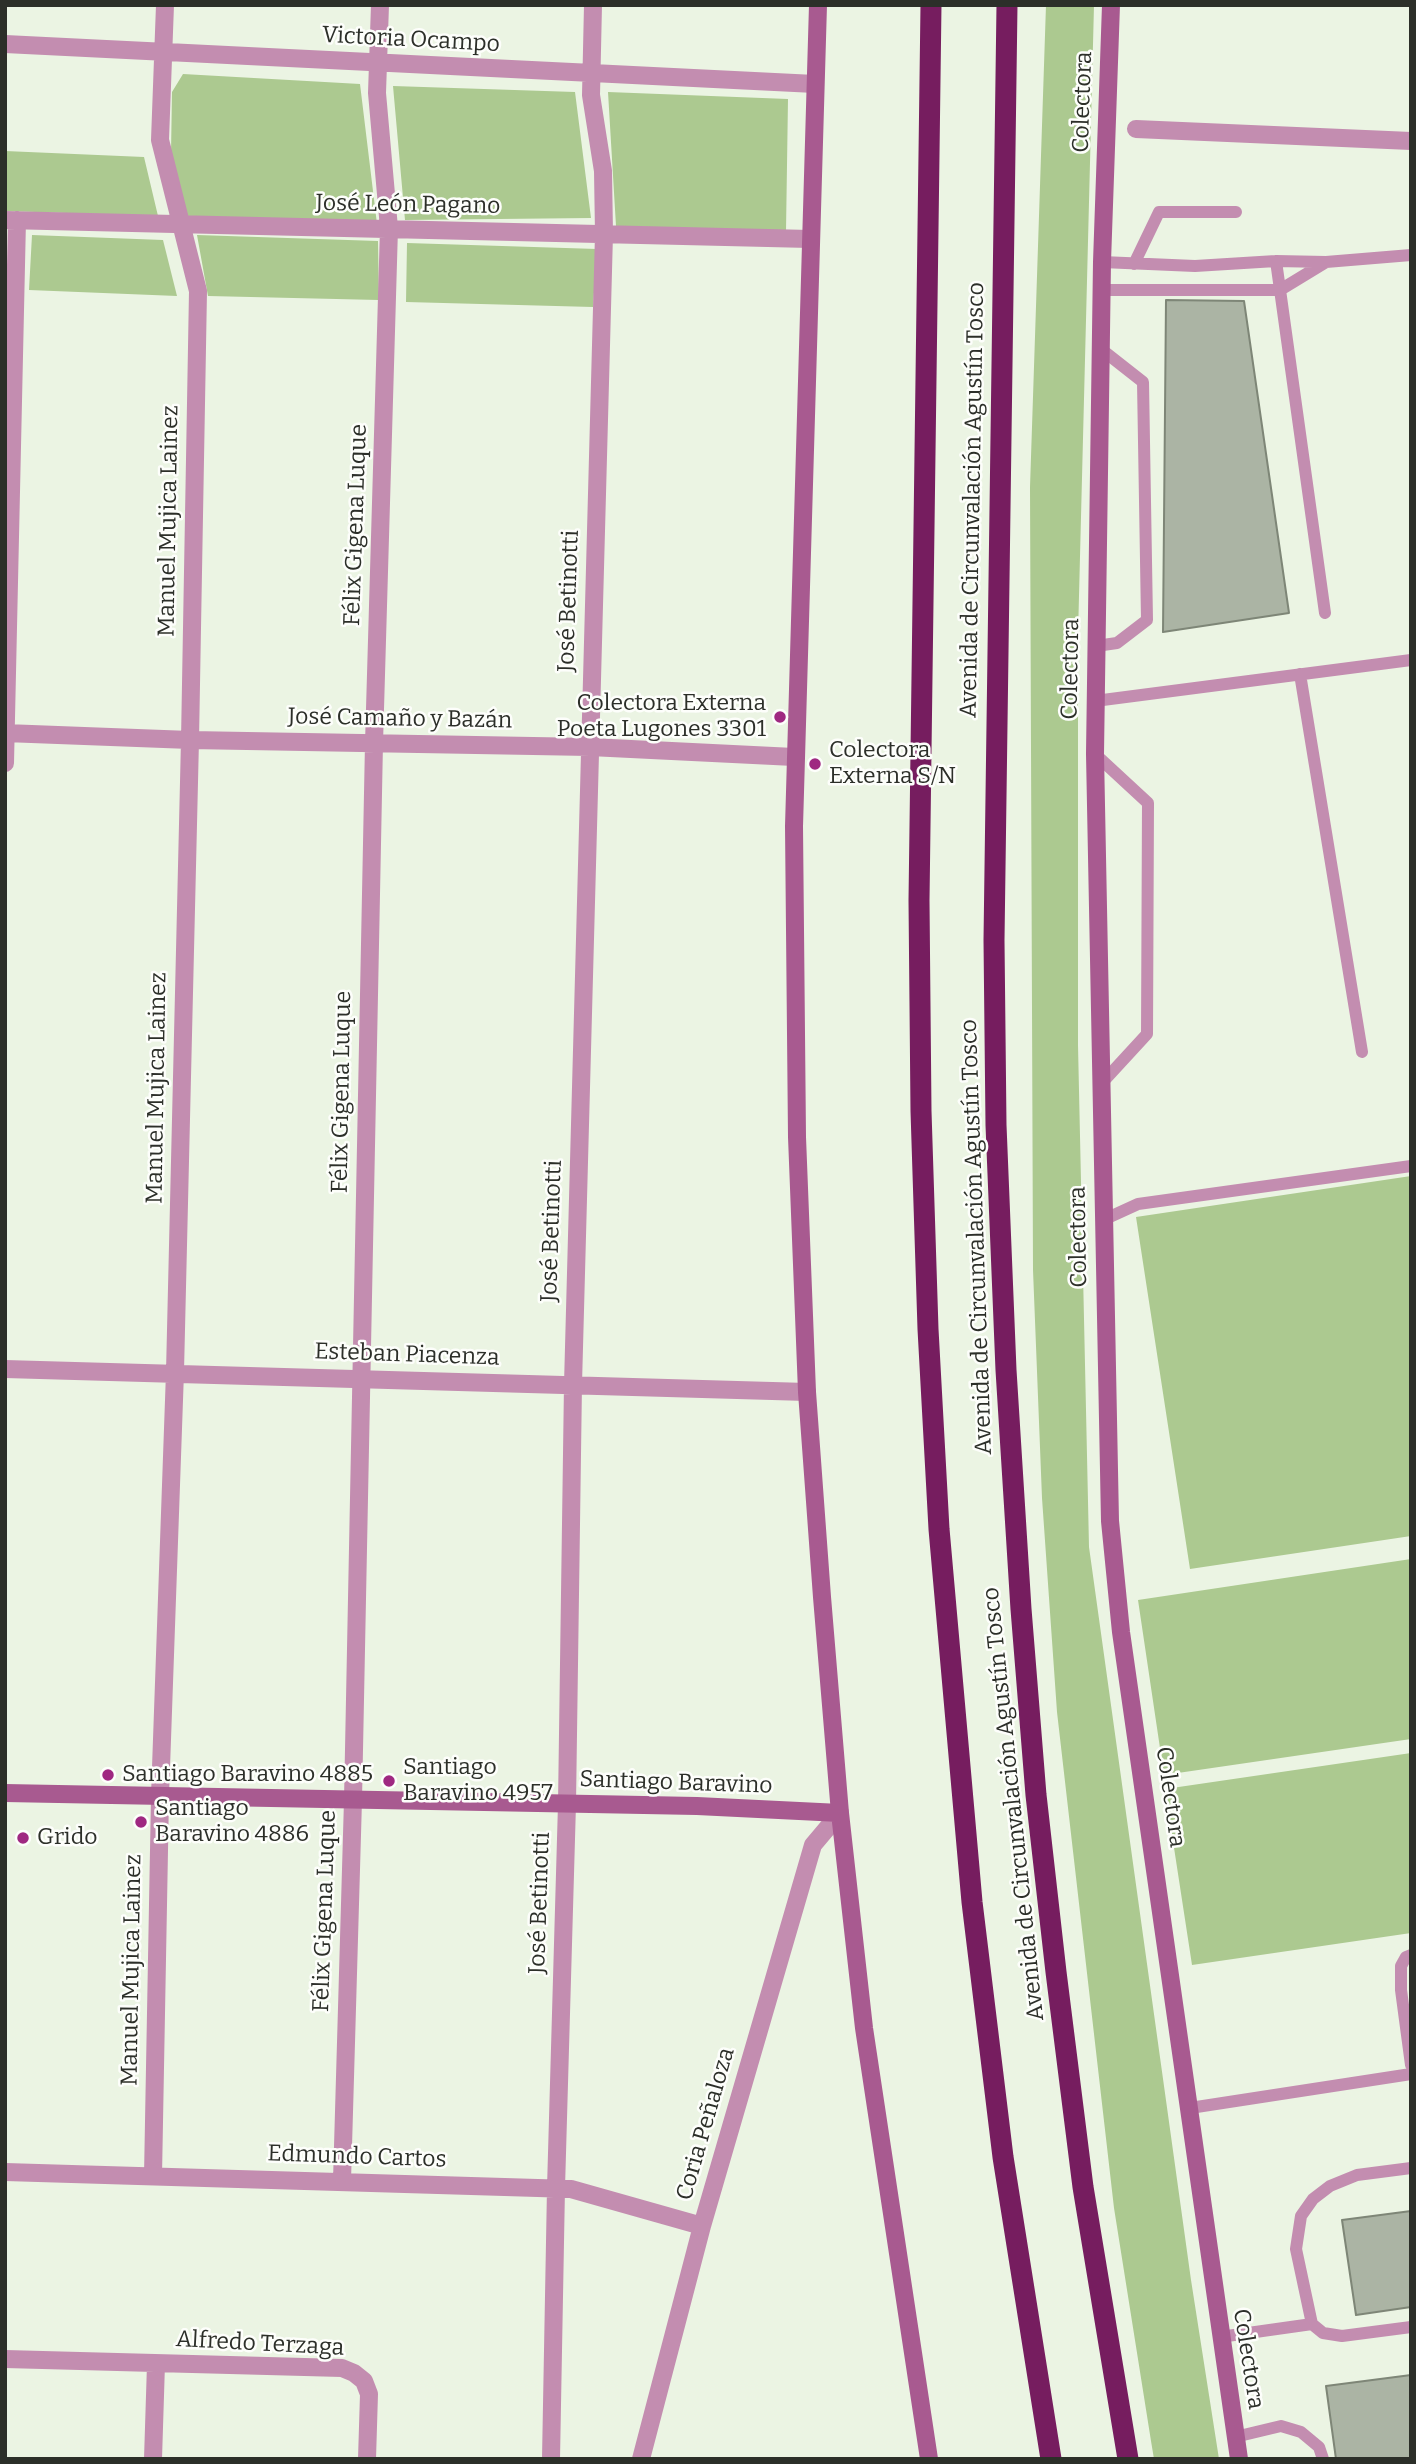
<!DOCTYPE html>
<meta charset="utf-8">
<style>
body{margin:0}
#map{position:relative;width:1416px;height:2464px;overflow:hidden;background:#ebf4e3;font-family:Bitter,serif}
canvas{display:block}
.frame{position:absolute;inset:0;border:7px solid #2c2f29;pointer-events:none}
</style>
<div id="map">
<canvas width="1416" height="2464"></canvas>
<div class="frame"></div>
</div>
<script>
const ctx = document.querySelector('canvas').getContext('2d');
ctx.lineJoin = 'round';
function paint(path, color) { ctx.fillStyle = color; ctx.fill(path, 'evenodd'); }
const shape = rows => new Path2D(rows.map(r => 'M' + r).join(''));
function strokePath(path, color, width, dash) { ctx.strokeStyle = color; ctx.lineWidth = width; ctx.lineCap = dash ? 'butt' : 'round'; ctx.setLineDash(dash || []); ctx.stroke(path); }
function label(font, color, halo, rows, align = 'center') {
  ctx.font = font + ' Bitter,serif'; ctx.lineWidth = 5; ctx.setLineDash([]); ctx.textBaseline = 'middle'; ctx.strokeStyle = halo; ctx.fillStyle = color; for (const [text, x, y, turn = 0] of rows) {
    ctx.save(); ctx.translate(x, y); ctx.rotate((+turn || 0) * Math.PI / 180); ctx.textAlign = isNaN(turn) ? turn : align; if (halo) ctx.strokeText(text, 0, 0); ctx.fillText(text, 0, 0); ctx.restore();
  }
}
paint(shape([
 [1046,5,1094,5,1078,635,1078,1045,1089,1547,1191,2280,1219,2459,1154,2459,1151,2441,1114,2208,1057,1712,1042,1498,1033,1270,1030,487],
 [183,74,360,84,377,224,185,218,171,153,172,92],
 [393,86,575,92,591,218,405,220],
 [608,92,788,99,786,231,616,226],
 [5,151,144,157,158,216,5,211],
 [32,235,163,240,177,296,29,290],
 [197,235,378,241,379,300,208,296],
 [407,243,597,249,593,307,406,302],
 [1411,1176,1411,1536,1190,1569,1136,1217],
 [1411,1559,1411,1739,1164,1775,1138,1600],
 [1411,1753,1411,1933,1192,1965,1165,1789]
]), '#acc990');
const building = shape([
 [1166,300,1244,301,1289,613,1163,632,1166,300],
 [1411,2211,1411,2307,1356,2315,1342,2220,1411,2211],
 [1411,2375,1411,2459,1336,2459,1326,2386,1411,2375]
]);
paint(building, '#abb4a4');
strokePath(building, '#7e8677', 2);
strokePath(shape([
 [1276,261,1325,613],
 [1102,262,1195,266,1276,261,1326,262,1411,255],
 [1134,264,1159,212,1236,212],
 [1101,290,1280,290,1326,262],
 [1096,646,1117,643,1147,620,1143,382,1101,349],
 [1300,674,1362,1052],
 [1095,701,1411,660],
 [1095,754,1148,803,1147,1034,1101,1084],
 [1103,1220,1138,1204,1411,1166],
 [1411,1955,1406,1957,1401,1966,1401,1990,1411,2065],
 [1190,2108,1411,2074],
 [1411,2168,1357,2175,1330,2186,1313,2199,1301,2216,1296,2249,1312,2324,1323,2333,1342,2336,1411,2327],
 [1220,2337,1312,2324],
 [1235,2437,1281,2426,1301,2432,1319,2447,1323,2459]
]), '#c38db0', 12);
strokePath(shape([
 [5,44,815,84],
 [1136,129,1411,141],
 [5,220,810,239],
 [5,733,190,740,590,747,794,757],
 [5,763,17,220],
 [5,1369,807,1392],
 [5,2172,571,2189,702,2226],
 [153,2176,160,1796,175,1372,190,740,198,291,160,140,165,5],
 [342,2181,353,1800,374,743,389,228,377,93,380,5],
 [5,2359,342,2368,354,2373,364,2381,369,2394,367,2459],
 [153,2459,156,2364],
 [551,2459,556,2188,567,1804,573,1384,604,234,603,171,591,95,593,5],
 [641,2459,702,2226,813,1845,840,1813]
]), '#c38db0', 18);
strokePath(shape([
 [818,5,794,826,797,1137,807,1392,822,1597,840,1813,864,2028,929,2459],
 [1111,5,1102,262,1095,754,1110,1521,1121,1632,1239,2459],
 [5,1793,697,1806,840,1813]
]), '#a85a90', 18);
strokePath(shape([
 [931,5,919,900,921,1111,928,1329,939,1529,972,1902,1003,2157,1051,2459],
 [1007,5,994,940,996,1125,1006,1370,1021,1609,1036,1795,1056,1972,1083,2187,1128,2459]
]), '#761d5f', 21);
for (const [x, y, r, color] of [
 [780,717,7,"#9f2881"],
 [815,764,7,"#9f2881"],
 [108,1775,7,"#9f2881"],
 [389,1781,7,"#9f2881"],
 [141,1822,7,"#9f2881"],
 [23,1838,7,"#9f2881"]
]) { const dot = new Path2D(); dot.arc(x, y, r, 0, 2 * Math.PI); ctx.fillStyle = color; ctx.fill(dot); strokePath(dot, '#fdfefb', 2.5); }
label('23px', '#2c2f29', '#fdfefb', [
 ["Victoria Ocampo",411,40,3],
 ["Colectora",1083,102,-88],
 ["José León Pagano",408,205,1],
 ["Avenida de Circunvalación Agustín Tosco",973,500,-89],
 ["Manuel Mujica Lainez",169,521,-89],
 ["Félix Gigena Luque",356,525,-88],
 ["José Betinotti",569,601,-88],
 ["Colectora",1071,669,-89],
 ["José Camaño y Bazán",400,719,1],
 ["Manuel Mujica Lainez",157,1088,-89],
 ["Félix Gigena Luque",342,1092,-89],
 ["José Betinotti",552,1231,-88],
 ["Avenida de Circunvalación Agustín Tosco",977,1237,-92],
 ["Colectora",1079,1237,-91],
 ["Esteban Piacenza",407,1355,2],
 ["Santiago Baravino",676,1783,2],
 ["Colectora",1170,1797,82],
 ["Avenida de Circunvalación Agustín Tosco",1014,1804,-96],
 ["José Betinotti",540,1903,-88],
 ["Félix Gigena Luque",325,1911,-88],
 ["Manuel Mujica Lainez",132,1970,-89],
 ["Coria Peñaloza",706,2124,-74],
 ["Edmundo Cartos",357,2157,2],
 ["Alfredo Terzaga",260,2344,3],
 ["Colectora",1248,2359,81]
]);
label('23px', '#2c2f29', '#fdfefb', [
 ["Colectora Externa",766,704,"right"],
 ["Poeta Lugones 3301",766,730,"right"],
 ["Colectora",829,751],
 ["Externa S/N",829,777],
 ["Santiago",403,1768],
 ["Baravino 4957",403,1794],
 ["Santiago Baravino 4885",122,1775],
 ["Santiago",155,1809],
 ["Baravino 4886",155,1835],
 ["Grido",37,1838]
], 'left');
</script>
